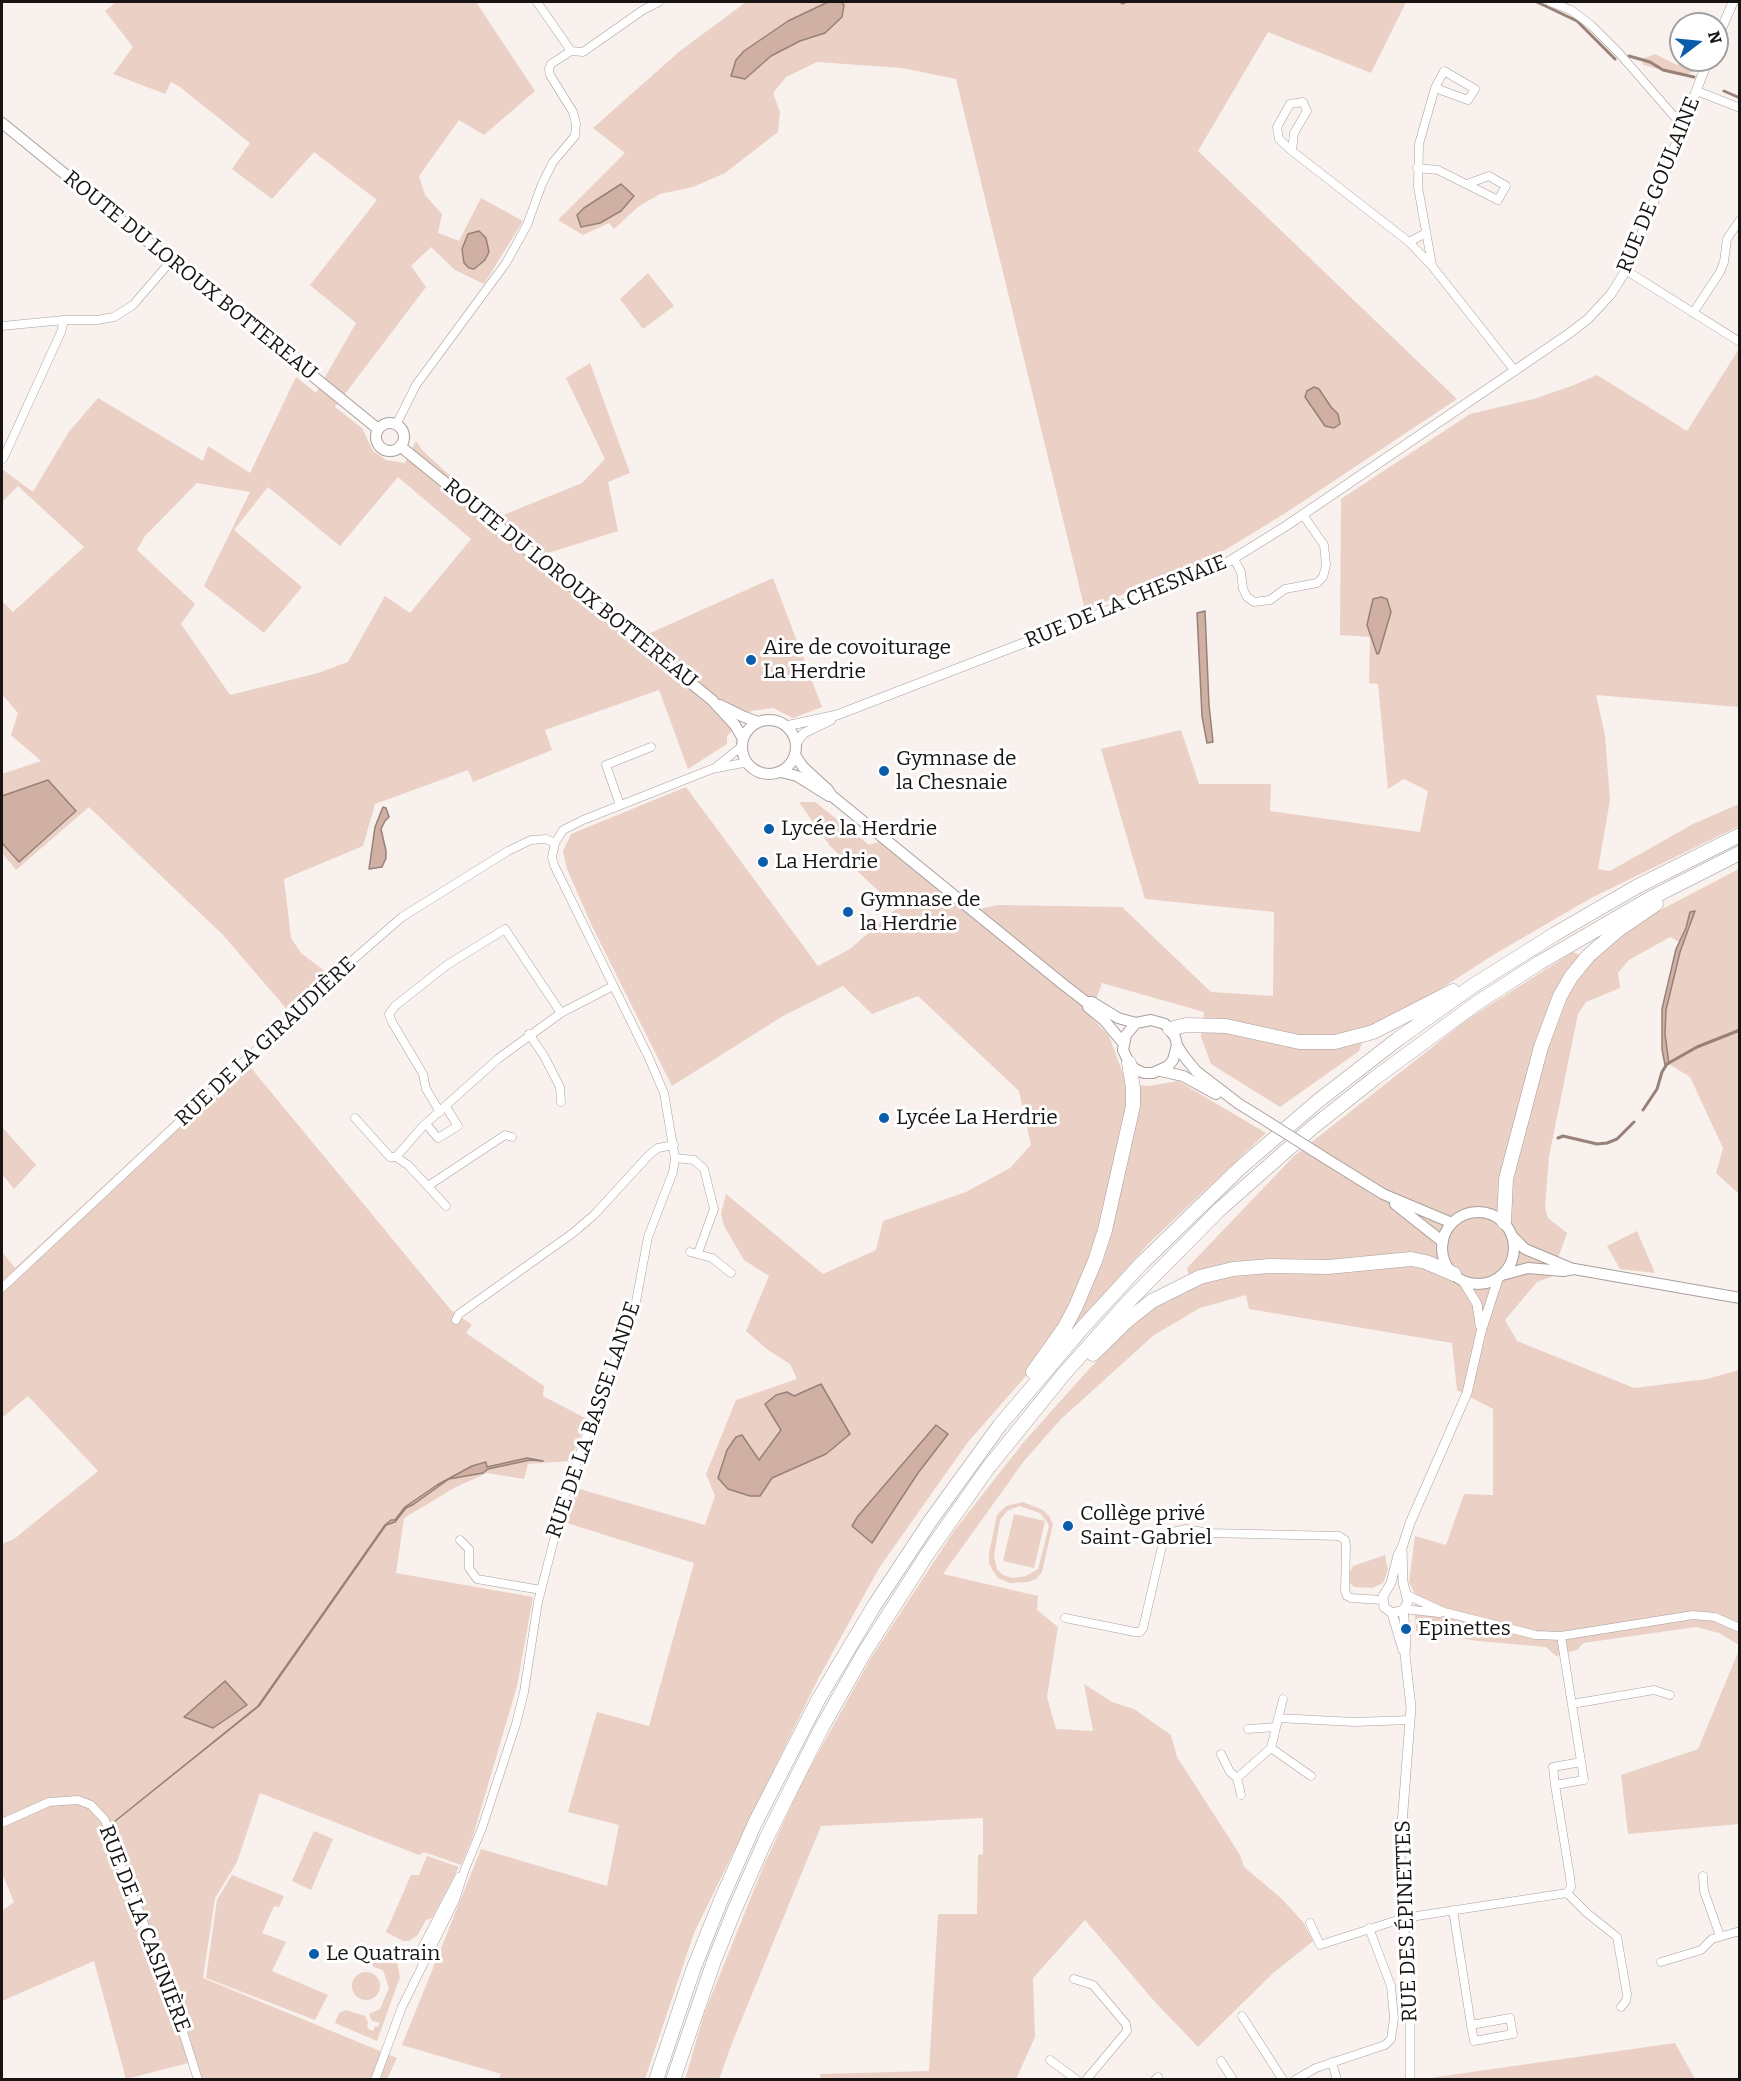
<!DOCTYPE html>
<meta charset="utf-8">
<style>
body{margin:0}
#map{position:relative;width:1741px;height:2081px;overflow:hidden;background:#f9f1ed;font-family:Bitter,serif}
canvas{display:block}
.frame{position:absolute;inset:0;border:3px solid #171413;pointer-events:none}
.north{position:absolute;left:1669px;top:12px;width:60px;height:60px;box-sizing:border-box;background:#fff;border:2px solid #a2a1a1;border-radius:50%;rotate:74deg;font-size:16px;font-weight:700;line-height:24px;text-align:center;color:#171413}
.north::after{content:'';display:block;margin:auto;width:21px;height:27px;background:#095dab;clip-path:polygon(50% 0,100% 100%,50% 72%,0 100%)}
</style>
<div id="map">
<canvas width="1741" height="2081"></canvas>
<div class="frame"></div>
<div class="north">N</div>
</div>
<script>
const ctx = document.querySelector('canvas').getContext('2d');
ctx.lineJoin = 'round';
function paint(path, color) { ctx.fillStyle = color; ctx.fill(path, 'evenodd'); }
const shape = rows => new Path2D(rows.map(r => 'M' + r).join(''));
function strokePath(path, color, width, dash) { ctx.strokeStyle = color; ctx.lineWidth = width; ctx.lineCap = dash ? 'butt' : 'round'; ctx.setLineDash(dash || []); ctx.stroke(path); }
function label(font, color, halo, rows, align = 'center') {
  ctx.font = font + ' Bitter,serif'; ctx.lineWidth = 6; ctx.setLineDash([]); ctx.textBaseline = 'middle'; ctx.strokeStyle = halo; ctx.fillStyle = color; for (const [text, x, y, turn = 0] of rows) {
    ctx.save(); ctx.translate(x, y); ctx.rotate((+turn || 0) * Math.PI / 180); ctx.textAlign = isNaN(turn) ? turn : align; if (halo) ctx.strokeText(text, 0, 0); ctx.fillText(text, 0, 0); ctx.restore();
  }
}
paint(shape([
 [116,2,476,2,535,91,484,135,459,120,419,176,425,195,442,214,438,233,459,241,481,198,523,221,484,284,455,270,431,247,411,266,426,287,335,407,362,428,373,451,386,460,405,463,416,441,422,450,496,518,582,483,605,459,566,378,590,363,630,473,608,482,618,531,545,554,648,634,773,578,822,707,793,718,773,708,751,711,727,736,727,744,688,769,659,690,545,730,552,750,473,782,468,770,375,804,363,846,284,879,291,938,301,953,330,975,290,1013,223,935,89,807,16,870,2,853,2,774,41,761,11,735,18,713,2,694,2,601,13,612,84,547,18,486,2,502,2,469,33,492,68,433,98,398,203,461,208,446,250,473,296,377,316,393,356,323,310,285,377,200,314,152,272,199,232,169,250,143,180,87,171,82,165,94,113,74,133,47,105,11],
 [398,477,471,539,410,613,385,596,348,662,318,673,230,695,181,624,195,604,137,550,145,536,197,483,250,492,204,586,264,633,302,587,234,530,268,487,340,546],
 [746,2,828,2,788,21,744,51,731,76,745,79,771,56,800,41,825,33,844,5,841,2,1406,2,1371,73,1268,32,1198,151,1457,399,1287,512,1212,558,1085,610,956,79,902,68,817,62,786,77,773,93,780,112,778,132,725,173,693,187,660,194,639,206,614,229,609,223,583,235,558,220,625,153,593,128,680,51],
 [1655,54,1677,65,1687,62,1694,71,1684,76,1643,65,1642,59],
 [648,273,674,306,643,329,620,299],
 [1739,349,1739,707,1596,695,1605,735,1610,800,1598,869,1610,871,1693,824,1739,804,1739,826,1591,898,1493,955,1428,997,1367,1028,1359,1051,1280,1107,1211,1064,1201,1037,1204,1012,1102,983,1090,1016,1109,1036,1127,1084,1149,1086,1178,1081,1266,1133,1149,1243,1067,1336,1033,1368,968,1442,879,1568,818,1679,694,1933,645,2079,499,2079,501,2074,402,2045,481,1849,607,1886,619,1825,568,1812,597,1712,649,1726,694,1563,567,1523,576,1488,705,1525,715,1496,706,1474,736,1400,797,1379,790,1364,768,1350,746,1331,769,1276,744,1260,724,1226,721,1214,726,1194,823,1274,876,1250,883,1221,966,1192,1010,1168,1031,1145,1019,1091,918,996,872,1014,843,986,783,1016,672,1086,591,924,567,869,563,851,571,834,686,787,818,966,850,949,897,908,830,846,799,802,815,802,869,845,882,841,965,912,999,905,1122,907,1211,992,1273,996,1274,912,1145,899,1101,749,1181,730,1199,784,1271,784,1270,811,1420,832,1428,791,1404,779,1388,789,1378,684,1369,683,1370,637,1340,635,1341,499,1470,414,1534,399,1574,385,1597,375,1687,431],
 [1739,869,1739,1194,1716,1173,1723,1148,1690,1077,1669,1064,1666,1048,1666,1010,1680,952,1690,928,1694,911,1690,912,1686,928,1679,942,1670,937,1629,960,1618,973,1620,988,1586,1002,1578,1014,1549,1156,1545,1207,1548,1218,1567,1233,1551,1277,1537,1282,1505,1320,1517,1341,1634,1388,1707,1379,1739,1370,1739,1645,1719,1633,1696,1627,1583,1643,1577,1650,1556,1656,1546,1647,1478,1641,1416,1631,1414,1592,1409,1582,1415,1536,1446,1545,1464,1494,1493,1495,1493,1409,1457,1390,1452,1343,1249,1309,1246,1295,1200,1308,1154,1335,1061,1419,1024,1461,943,1574,1038,1596,1037,1610,1058,1627,1047,1697,1056,1729,1093,1731,1084,1684,1112,1702,1134,1709,1171,1735,1177,1757,1240,1855,1244,1867,1282,1899,1303,1922,1313,1941,1271,1975,1198,2047,1155,2002,1085,1920,1033,1978,1035,2037,1016,2079,821,2079,820,2074,929,2071,938,1914,977,1914,978,1855,983,1854,983,1818,821,1826,734,2038,719,2079,685,2080,704,2014,764,1865,803,1780,871,1658,954,1531,1023,1443,1089,1369,1143,1314,1192,1288,1187,1268,1294,1156,1468,1019,1573,952,1593,961,1611,944,1647,917],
 [242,1057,451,1310,472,1325,466,1333,544,1386,543,1396,587,1419,570,1461,528,1464,524,1479,487,1473,456,1487,404,1518,396,1573,533,1597,517,1686,473,1836,461,1865,424,1852,419,1855,260,1793,237,1862,215,1898,203,1978,397,2058,387,2079,201,2079,196,2061,126,2079,94,1961,2,2001,2,1911,14,1902,2,1873,2,1544,14,1539,98,1471,28,1396,2,1418,2,1252,15,1268],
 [2,1127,36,1165,14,1189,2,1174],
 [1637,1231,1655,1273,1620,1269,1607,1246],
 [1023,1502,1043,1510,1049,1516,1053,1524,1042,1572,1036,1579,1028,1582,1010,1583,998,1578,993,1571,989,1563,989,1553,997,1515,1006,1506],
 [1019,1506,1040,1513,1047,1522,1049,1526,1038,1569,1026,1576,1012,1578,1003,1575,997,1569,994,1556,1000,1520,1007,1511],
 [1014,1514,1045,1521,1034,1568,1003,1561],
 [1385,1555,1388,1570,1383,1583,1372,1588,1354,1587,1350,1583,1350,1572,1353,1566],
 [1739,1650,1739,1824,1628,1834,1621,1775,1698,1749],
 [314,1831,333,1839,311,1890,292,1881],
 [427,1856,459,1867,432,1918,426,1920,417,1936,409,1941,403,1941,386,1932,411,1875,419,1875],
 [232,1875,284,1896,279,1907,274,1906,262,1933,286,1942,272,1971,328,1995,315,2020,206,1978,217,1900],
 [378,1950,397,1959,397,1962,400,1977,377,2041,335,2023,339,2013,346,2010,365,2016,368,2022,367,2028,373,2031,375,2026,378,2027,380,2023,372,2021,369,2014,380,2009,389,1988,383,1970,374,1967,370,1961,370,1954],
 '352 1986a14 14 0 1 1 28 0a14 14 0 1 1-28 0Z',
 [1675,2043,1695,2079,1428,2079,1430,2078]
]), '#ead0c5');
const water = shape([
 [828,2,841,2,844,5,842,17,825,33,800,41,771,56,745,79,731,76,736,60,744,51,788,21,828,2],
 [621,184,634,196,621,211,600,223,581,227,577,215,584,208,621,184],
 [479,231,486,238,489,252,485,260,474,269,469,268,464,263,462,249,468,234,479,231],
 [1314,387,1319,389,1331,407,1338,414,1340,424,1334,428,1325,426,1305,397,1307,391,1314,387],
 [1381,597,1387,599,1391,612,1379,653,1377,654,1367,625,1373,599,1381,597],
 [1205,611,1209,705,1213,742,1207,743,1202,716,1197,613,1205,611],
 [48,780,76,811,19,862,2,843,2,796,48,780],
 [383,807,386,808,389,817,385,821,381,829,386,851,386,858,382,867,369,869,375,827,383,807],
 [1695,911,1680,952,1666,1010,1665,1034,1669,1064,1665,1065,1662,1049,1662,1009,1676,949,1686,928,1690,912,1695,911],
 [821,1384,850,1434,826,1454,772,1478,760,1496,750,1496,728,1489,718,1478,727,1450,736,1437,742,1435,759,1460,781,1430,765,1404,776,1395,787,1392,794,1396,821,1384],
 [936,1425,948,1434,918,1473,872,1543,852,1526,858,1516,936,1425],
 [527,1458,543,1461,530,1460,488,1469,483,1473,449,1479,414,1504,406,1508,395,1522,386,1525,259,1706,114,1822,258,1706,385,1525,391,1520,395,1520,405,1507,437,1485,472,1466,486,1462,487,1467,527,1458],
 [225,1681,247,1705,213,1728,184,1717,225,1681]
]);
paint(water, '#cfb0a3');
strokePath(water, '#988178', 1.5);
strokePath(shape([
 [1537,2,1577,21,1615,59],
 [1122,3,1125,2],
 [1629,56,1650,62,1663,70,1694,77],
 [1724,91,1740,98],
 [1643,1110,1657,1089,1662,1072,1667,1064,1697,1047,1740,1030],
 [1558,1138,1563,1136,1597,1144,1607,1143,1617,1139,1634,1122]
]), '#988178', 3);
const minor = shape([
 [537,2,571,51],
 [1550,2,1571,10,1591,25,1619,53,1679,122,1684,124],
 [1697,91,1740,108],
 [1292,151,1294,133,1307,111,1303,102,1290,104,1277,127,1279,139,1292,151,1409,242,1432,266,1515,371],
 [1417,168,1438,170,1498,200,1506,186,1489,176,1467,184],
 [1409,242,1426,233],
 [1432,265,1418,187,1419,144,1435,88,1444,71,1475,89,1468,100,1435,88],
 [1627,271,1740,342],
 [1693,313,1720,272,1724,262,1727,239,1740,220],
 [2,326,64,320,97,320,114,317,133,305,171,261],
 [396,425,416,385,506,263,527,225,542,184,553,162,575,136,576,124,573,112,550,75,549,69,551,64,571,51,583,52,643,10,659,2],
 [3,459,61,332,64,320],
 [1234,559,1241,572,1243,589,1247,597,1254,602,1270,600,1285,589,1317,583,1323,577,1326,565,1324,545,1303,515],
 [716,767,742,746],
 [620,805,606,765,651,747],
 [529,1034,544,1056,560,1087,561,1102],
 [440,1112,426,1089,423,1074,392,1022,389,1014,395,1006,447,965,505,929,561,1013],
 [355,1118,390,1157,396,1157,408,1165,446,1206],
 [426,1124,438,1138,458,1126,446,1107],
 [396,1157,423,1126,499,1058,561,1013,613,986],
 [675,1158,694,1160,704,1169,714,1209,698,1253],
 [428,1186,505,1135,512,1137],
 [690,1252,712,1258,731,1273],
 [3,1287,347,965,402,917,508,851,531,840,546,839,555,843],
 [456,1320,459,1314,573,1233,594,1215,650,1154,658,1148,674,1145],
 [460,1540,469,1549,469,1568,477,1579,541,1590],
 [1407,1595,1444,1612,1536,1635,1561,1636,1693,1615,1715,1617,1740,1628],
 [1404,1609,1439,1613,1444,1612],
 [1065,1618,1135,1632,1140,1632,1143,1628,1163,1542,1172,1532,1186,1529,1209,1533,1339,1536,1345,1540,1346,1545,1345,1591,1347,1596,1351,1598,1382,1600],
 [1561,1636,1584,1780,1555,1785,1570,1877,1571,1887,1567,1893],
 [1283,1699,1271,1748,1311,1776],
 [1572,1704,1654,1690,1670,1695],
 [1278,1718,1354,1722,1410,1720],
 [1248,1729,1276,1727],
 [1221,1754,1230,1772,1237,1778],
 [1555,1785,1553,1767,1581,1762],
 [1241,1795,1237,1778,1271,1748],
 [2,1823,49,1802,78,1800,91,1805,105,1820,122,1868,169,1987,198,2080],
 [1703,1876,1704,1891,1720,1936],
 [1453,1910,1471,2025],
 [1310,1923,1320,1945,1404,1918,1567,1893,1587,1913,1617,1937,1627,1994,1626,2001,1621,2007],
 [1661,1962,1701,1950,1712,1939,1740,1931],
 [422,1963,422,1948,459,1877],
 [1074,1979,1093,1985,1126,2024,1127,2031,1086,2080],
 [1242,2016,1283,2080],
 [1510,2018,1513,2034,1474,2041,1471,2025,1510,2018],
 [1050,2060,1077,2080],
 [1221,2061,1233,2080],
 [1332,2062,1337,2080],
 [375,2080,402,2007,455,1900,465,1869,482,1828,516,1724,524,1692,538,1602,568,1485,635,1307,648,1237,673,1172,675,1158,664,1093,649,1058,554,865,552,857,555,843,563,830,583,820,712,769,743,763,748,764],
 [1155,2080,1158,2077],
 [1295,2080,1316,2068,1385,2045,1391,2039,1394,2018,1391,1986,1369,1928]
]);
const tertiary = shape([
 [1717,39,1733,2],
 [786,726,837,715,1200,575,1223,565,1286,526,1567,335,1588,319,1611,294,1630,264,1708,60],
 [796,743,804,733,831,720],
 [1463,1281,1477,1304,1480,1325],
 [1402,1548,1403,1582,1408,1602,1403,1610,1392,1613,1384,1607,1383,1596,1391,1583,1398,1555,1402,1548,1410,1523,1467,1393,1481,1332,1498,1279],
 [1403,1610,1406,1637,1405,1655,1411,1707,1401,1837,1400,1866,1410,2020,1410,2080],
 [1392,1613,1403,1650]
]);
const secondary = shape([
 [2,123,378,429],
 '376 437a14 14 0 1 1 28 0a14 14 0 1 1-28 0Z',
 [400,446,712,700,735,725,743,739],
 [720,705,742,716,758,722],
 '742 747a27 27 0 1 1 54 0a27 27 0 1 1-54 0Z',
 [795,755,803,767,828,790,832,796,1064,985,1086,1002,1092,1002,1118,1018,1136,1023],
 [781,772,797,776,829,796],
 [1088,1007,1104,1020,1123,1043],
 [1177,1045,1173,1060,1168,1066,1153,1073,1144,1073,1135,1069,1129,1063,1123,1050,1126,1035,1136,1023,1151,1020,1165,1024,1175,1037,1177,1045,1183,1055,1196,1071,1239,1104,1257,1115],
 [1161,1071,1183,1076,1216,1094],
 [1325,1158,1383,1194,1452,1223],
 [1395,1204,1443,1242],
 '1442 1248a36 36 0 1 1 72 0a36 36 0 1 1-72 0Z',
 [1513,1237,1525,1249,1573,1269],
 [1502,1275,1528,1268,1563,1271,1574,1269,1740,1298]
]);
const trunk = shape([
 [1170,1029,1186,1025,1226,1026,1299,1042,1335,1042,1373,1032,1453,991],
 [1504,1222,1506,1179,1541,1047,1560,996,1571,977,1588,956,1618,930,1656,904],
 [1093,1354,1128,1320,1152,1301,1200,1277,1233,1269,1270,1266,1328,1267,1411,1259,1426,1262,1454,1274],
 [1033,1372,1065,1327,1076,1306,1095,1261,1105,1230,1133,1106,1133,1088,1129,1063],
 [656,2080,693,1970,721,1900,755,1823,818,1700,874,1606,931,1520,1000,1425,1084,1326,1142,1263,1240,1168,1318,1101,1398,1039,1474,985,1555,934,1638,886,1740,835],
 [673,2080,714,1961,735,1909,766,1839,821,1729,864,1653,928,1553,988,1468,1063,1375,1128,1302,1220,1209,1313,1127,1375,1078,1477,1003,1539,963,1651,898,1740,853]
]);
strokePath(minor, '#a8a09d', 9);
strokePath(tertiary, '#a8a09d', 10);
strokePath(secondary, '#a8a09d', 12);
strokePath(trunk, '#a8a09d', 15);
strokePath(minor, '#fff', 8);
strokePath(tertiary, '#fff', 9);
strokePath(secondary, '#fff', 10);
strokePath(trunk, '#fff', 14);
const secondaryBridge = shape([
 [1257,1115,1325,1158]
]);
strokePath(secondaryBridge, '#a8a09d', 12, []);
strokePath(secondaryBridge, '#fff', 10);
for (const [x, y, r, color] of [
 [751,660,6,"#095dab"],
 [884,771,6,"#095dab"],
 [769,829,6,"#095dab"],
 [763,862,6,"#095dab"],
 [848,912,6,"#095dab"],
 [884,1118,6,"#095dab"],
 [1068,1526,6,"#095dab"],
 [1406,1629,6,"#095dab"],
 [314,1954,6,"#095dab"]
]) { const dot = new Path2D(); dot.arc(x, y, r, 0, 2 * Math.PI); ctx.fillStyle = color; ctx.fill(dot); strokePath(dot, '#fff', 2); }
label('21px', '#171413', '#fff', [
 ["RUE DE GOULAINE",1659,185,-68],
 ["ROUTE DU LOROUX BOTTEREAU",190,276,39],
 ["ROUTE DU LOROUX BOTTEREAU",570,584,39],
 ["RUE DE LA CHESNAIE",1126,602,-22],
 ["RUE DE LA GIRAUDIÈRE",266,1042,-43],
 ["RUE DE LA BASSE LANDE",594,1420,-71],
 ["RUE DES ÉPINETTES",1407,1921,-92],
 ["RUE DE LA CASINIÈRE",144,1929,69]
]);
label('21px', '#171413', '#fff', [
 ["Aire de covoiturage",763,648],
 ["La Herdrie",763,672],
 ["Gymnase de",896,759],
 ["la Chesnaie",896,783],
 ["Lycée la Herdrie",781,829],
 ["La Herdrie",775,862],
 ["Gymnase de",860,900],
 ["la Herdrie",860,924],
 ["Lycée La Herdrie",896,1118],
 ["Collège privé",1080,1514],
 ["Saint-Gabriel",1080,1538],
 ["Epinettes",1418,1629],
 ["Le Quatrain",326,1954]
], 'left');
</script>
